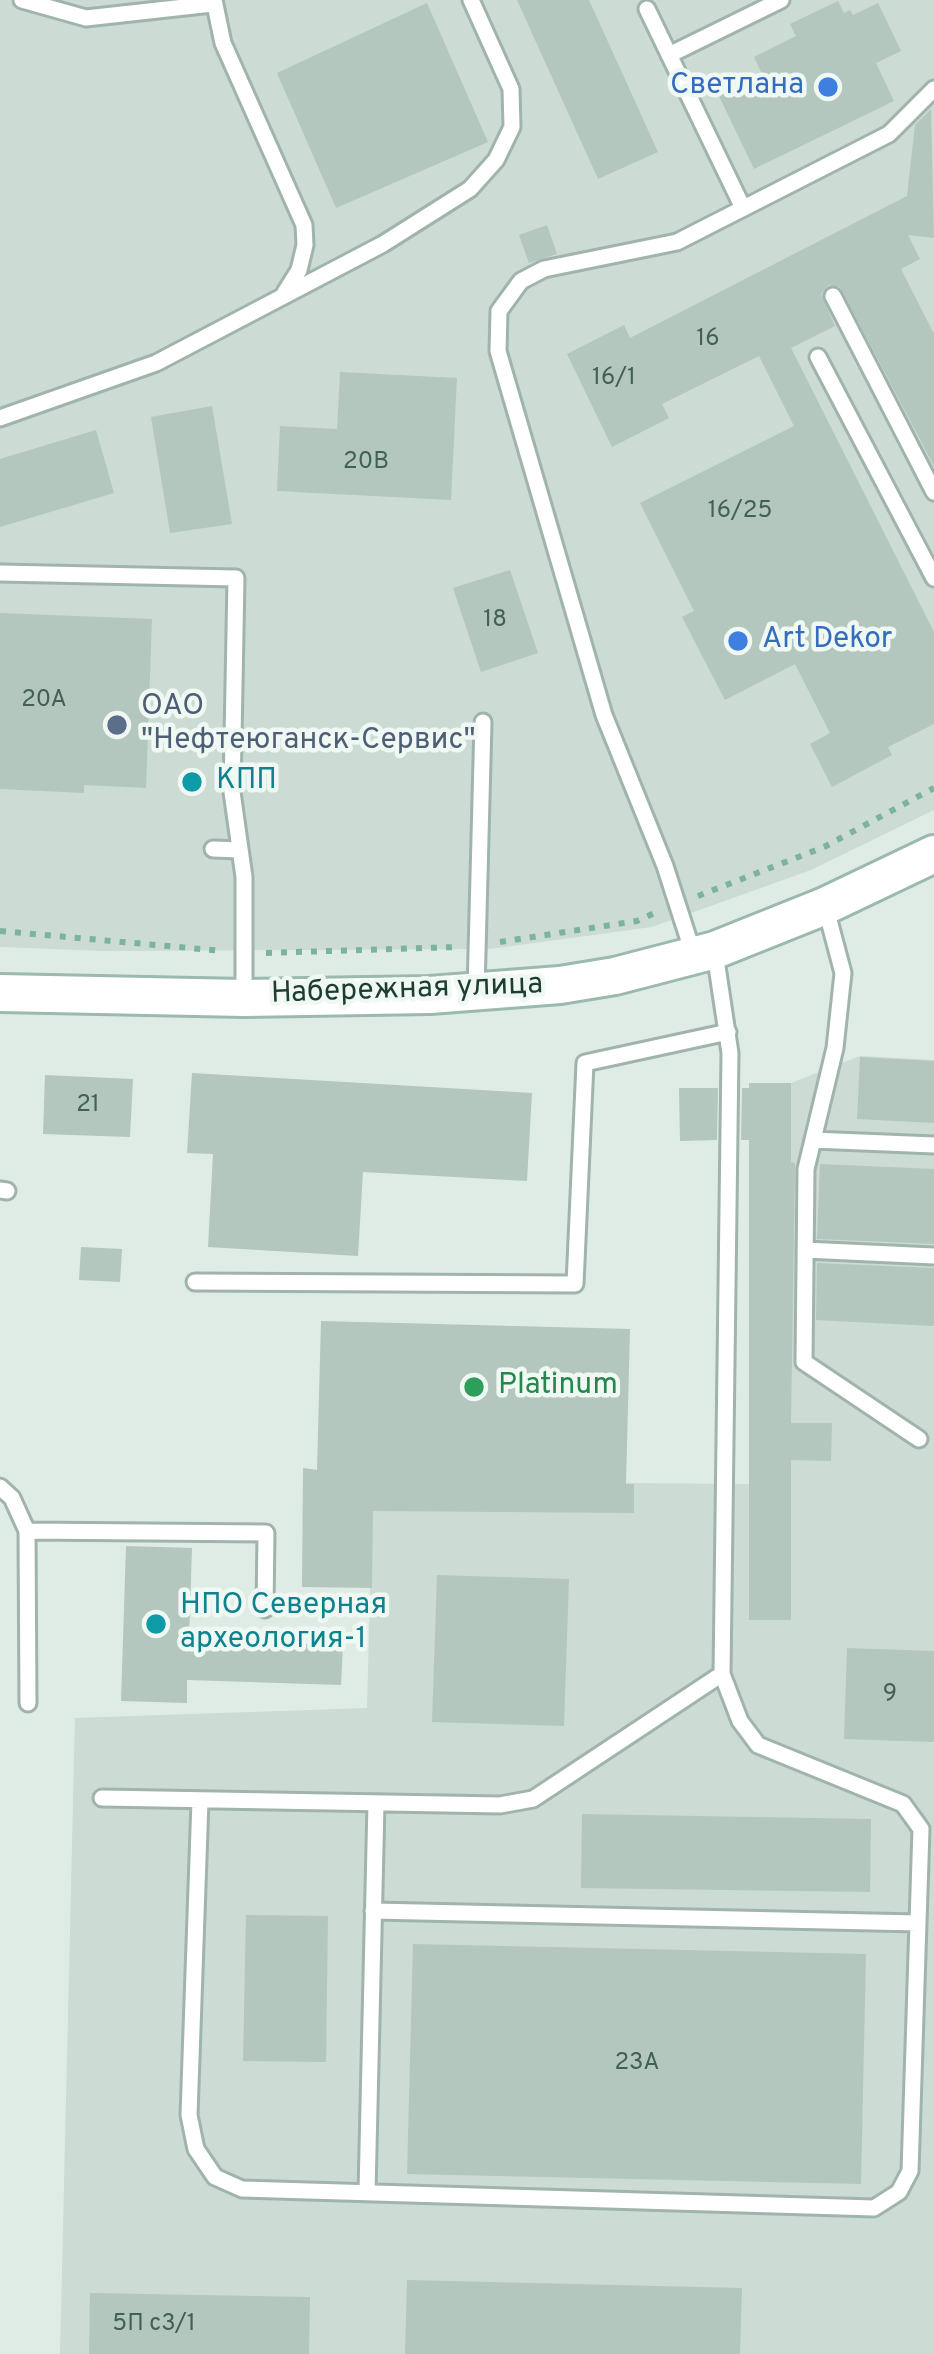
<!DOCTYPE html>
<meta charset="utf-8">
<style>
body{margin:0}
canvas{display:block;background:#deece5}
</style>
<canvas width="934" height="2354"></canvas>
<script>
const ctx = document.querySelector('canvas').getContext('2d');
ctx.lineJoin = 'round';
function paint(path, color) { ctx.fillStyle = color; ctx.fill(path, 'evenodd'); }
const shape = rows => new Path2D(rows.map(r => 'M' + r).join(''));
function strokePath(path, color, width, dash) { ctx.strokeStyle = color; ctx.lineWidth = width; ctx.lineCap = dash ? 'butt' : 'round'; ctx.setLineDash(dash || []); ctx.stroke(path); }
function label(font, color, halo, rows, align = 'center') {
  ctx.font = font + ' Overpass,sans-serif'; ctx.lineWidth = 9; ctx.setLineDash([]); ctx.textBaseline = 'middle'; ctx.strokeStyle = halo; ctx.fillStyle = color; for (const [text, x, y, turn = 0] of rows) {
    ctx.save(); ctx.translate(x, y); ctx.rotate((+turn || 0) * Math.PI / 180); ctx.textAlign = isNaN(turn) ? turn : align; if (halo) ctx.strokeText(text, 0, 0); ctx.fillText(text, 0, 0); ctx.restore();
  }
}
paint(shape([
 [0,0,934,0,934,810,811,870,652,927,490,949,105,951,0,947],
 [860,1056,934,1060,934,2354,60,2354,75,1718,367,1708,373,1481,749,1484,749,1083,791,1083]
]), '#ccdbd4');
paint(shape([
 [517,0,589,0,658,152,598,179],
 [838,1,844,13,850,10,853,15,878,3,901,51,876,63,894,101,754,169,718,94,762,74,754,57,796,36,790,24],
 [427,3,488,142,336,208,277,73],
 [931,109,934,238,908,235,920,259,901,269,934,334,934,466,840,287,829,285,821,294,835,326,791,348,934,632,934,724,888,747,892,755,832,787,810,744,830,733,795,664,725,700,682,617,694,611,640,503,794,426,759,356,662,404,669,418,612,447,567,354,624,325,630,338,907,196,915,125],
 [547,225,557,254,529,263,519,235],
 [340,372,457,378,451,500,277,491,280,426,337,429],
 [212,406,232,524,170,533,151,417],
 [96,430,114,493,0,527,0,459],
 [510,570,538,653,481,672,453,588],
 [0,613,152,619,146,788,84,785,84,793,0,789],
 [860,1057,934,1061,934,1123,857,1119],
 [192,1073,532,1093,527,1181,363,1172,358,1256,208,1247,213,1154,187,1153],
 [45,1075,133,1079,130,1137,43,1134],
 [749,1083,791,1083,791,1162,795,1163,791,1423,832,1423,831,1461,791,1460,791,1620,749,1620,749,1140,741,1140,742,1088,749,1088],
 [679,1088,718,1088,717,1140,680,1141],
 [820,1164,934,1169,934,1244,817,1239],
 [81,1247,122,1249,120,1282,79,1280],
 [817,1263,934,1268,934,1326,816,1320],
 [321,1321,630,1329,626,1484,634,1484,634,1513,373,1511,372,1588,302,1587,303,1468,317,1470],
 [126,1546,192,1548,189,1640,343,1645,341,1685,187,1680,187,1703,121,1701],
 [437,1575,569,1579,564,1726,432,1722],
 [847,1648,934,1651,934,1742,844,1739],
 [582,1814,871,1819,870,1892,581,1888],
 [246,1915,328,1916,326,2062,243,2061],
 [413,1944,866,1954,861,2184,407,2174],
 [407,2280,742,2288,740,2354,405,2354],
 [90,2293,310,2297,309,2354,89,2354]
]), '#b3c7be');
const lane = shape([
 [22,0,86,18,212,4],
 [214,0,223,43,304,225,305,245,299,270,284,294],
 [647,9,743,208],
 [669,55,781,0],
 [833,296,934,492],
 [818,357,934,578],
 [0,418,156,363,383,244,470,189,496,160,512,127,511,89,471,0],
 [0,573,236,578,232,792,244,877,244,998],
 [213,849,240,850],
 [826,909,843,973,835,1048,806,1169,804,1362,919,1439],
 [694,956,665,866,604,715,498,351,499,311,521,281,544,269,677,242,889,134,934,89],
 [476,991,483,722],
 [813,1140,934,1145],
 [0,1190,7,1191],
 [805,1250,934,1256],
 [195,1282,575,1284,585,1063,728,1032],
 [0,1487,12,1498,27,1531,28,1703],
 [27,1531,266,1533,265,1609],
 [102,1798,500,1805,533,1799,722,1674],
 [200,1801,189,2115,196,2149,215,2177,242,2189,874,2208,899,2192,910,2171,921,1829,903,1804,758,1745,740,1721,722,1674,730,1053,715,953],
 [373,1911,918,1923],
 [367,2192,376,1803]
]);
const secondary = shape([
 [0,993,244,998,430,995,560,985,615,976,715,950,825,906,934,854]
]);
strokePath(lane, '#a0b4ac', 21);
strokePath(secondary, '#9bb9ad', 42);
strokePath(shape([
 [698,896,824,847,934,788],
 [0,931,223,951],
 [500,942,637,921,657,912],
 [266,953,457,947]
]), '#7bb39e', 6, [6, 9]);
strokePath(lane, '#fff', 15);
strokePath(secondary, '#fff', 36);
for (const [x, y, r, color] of [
 [828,87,12,"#3f7fe0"],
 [738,641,12,"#3f7fe0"],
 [117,725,12,"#5c6f8a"],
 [192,782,12,"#0f9aa8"],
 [474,1387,12,"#2e9e5b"],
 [156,1624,12,"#0f9aa8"]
]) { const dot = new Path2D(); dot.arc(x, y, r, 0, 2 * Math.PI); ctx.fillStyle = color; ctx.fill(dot); strokePath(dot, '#eff8f3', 4.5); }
label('24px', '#426056', null, [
 ["16",708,340],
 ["16/1",614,379],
 ["20В",366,463],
 ["16/25",740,512],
 ["18",495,621],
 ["20А",44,701],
 ["21",88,1106],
 ["9",890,1695],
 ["23А",637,2064],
 ["5П с3/1",154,2325]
]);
label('30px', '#366cbe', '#eff8f3', [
 ["Светлана",804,87],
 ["Art Dekor",762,641,"left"]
], 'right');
label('30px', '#4e5e75', '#eff8f3', [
 ["ОАО",141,708],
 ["\"Нефтеюганск-Сервис\"",141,742]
], 'left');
label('30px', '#0d838f', '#eff8f3', [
 ["КПП",216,782],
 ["НПО Северная",180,1607],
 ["археология-1",180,1641]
], 'left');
label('30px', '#1d3d33', '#eff8f3', [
 ["Набережная улица",407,991,-2]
]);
label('30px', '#27864d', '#eff8f3', [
 ["Platinum",498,1387]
], 'left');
</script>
